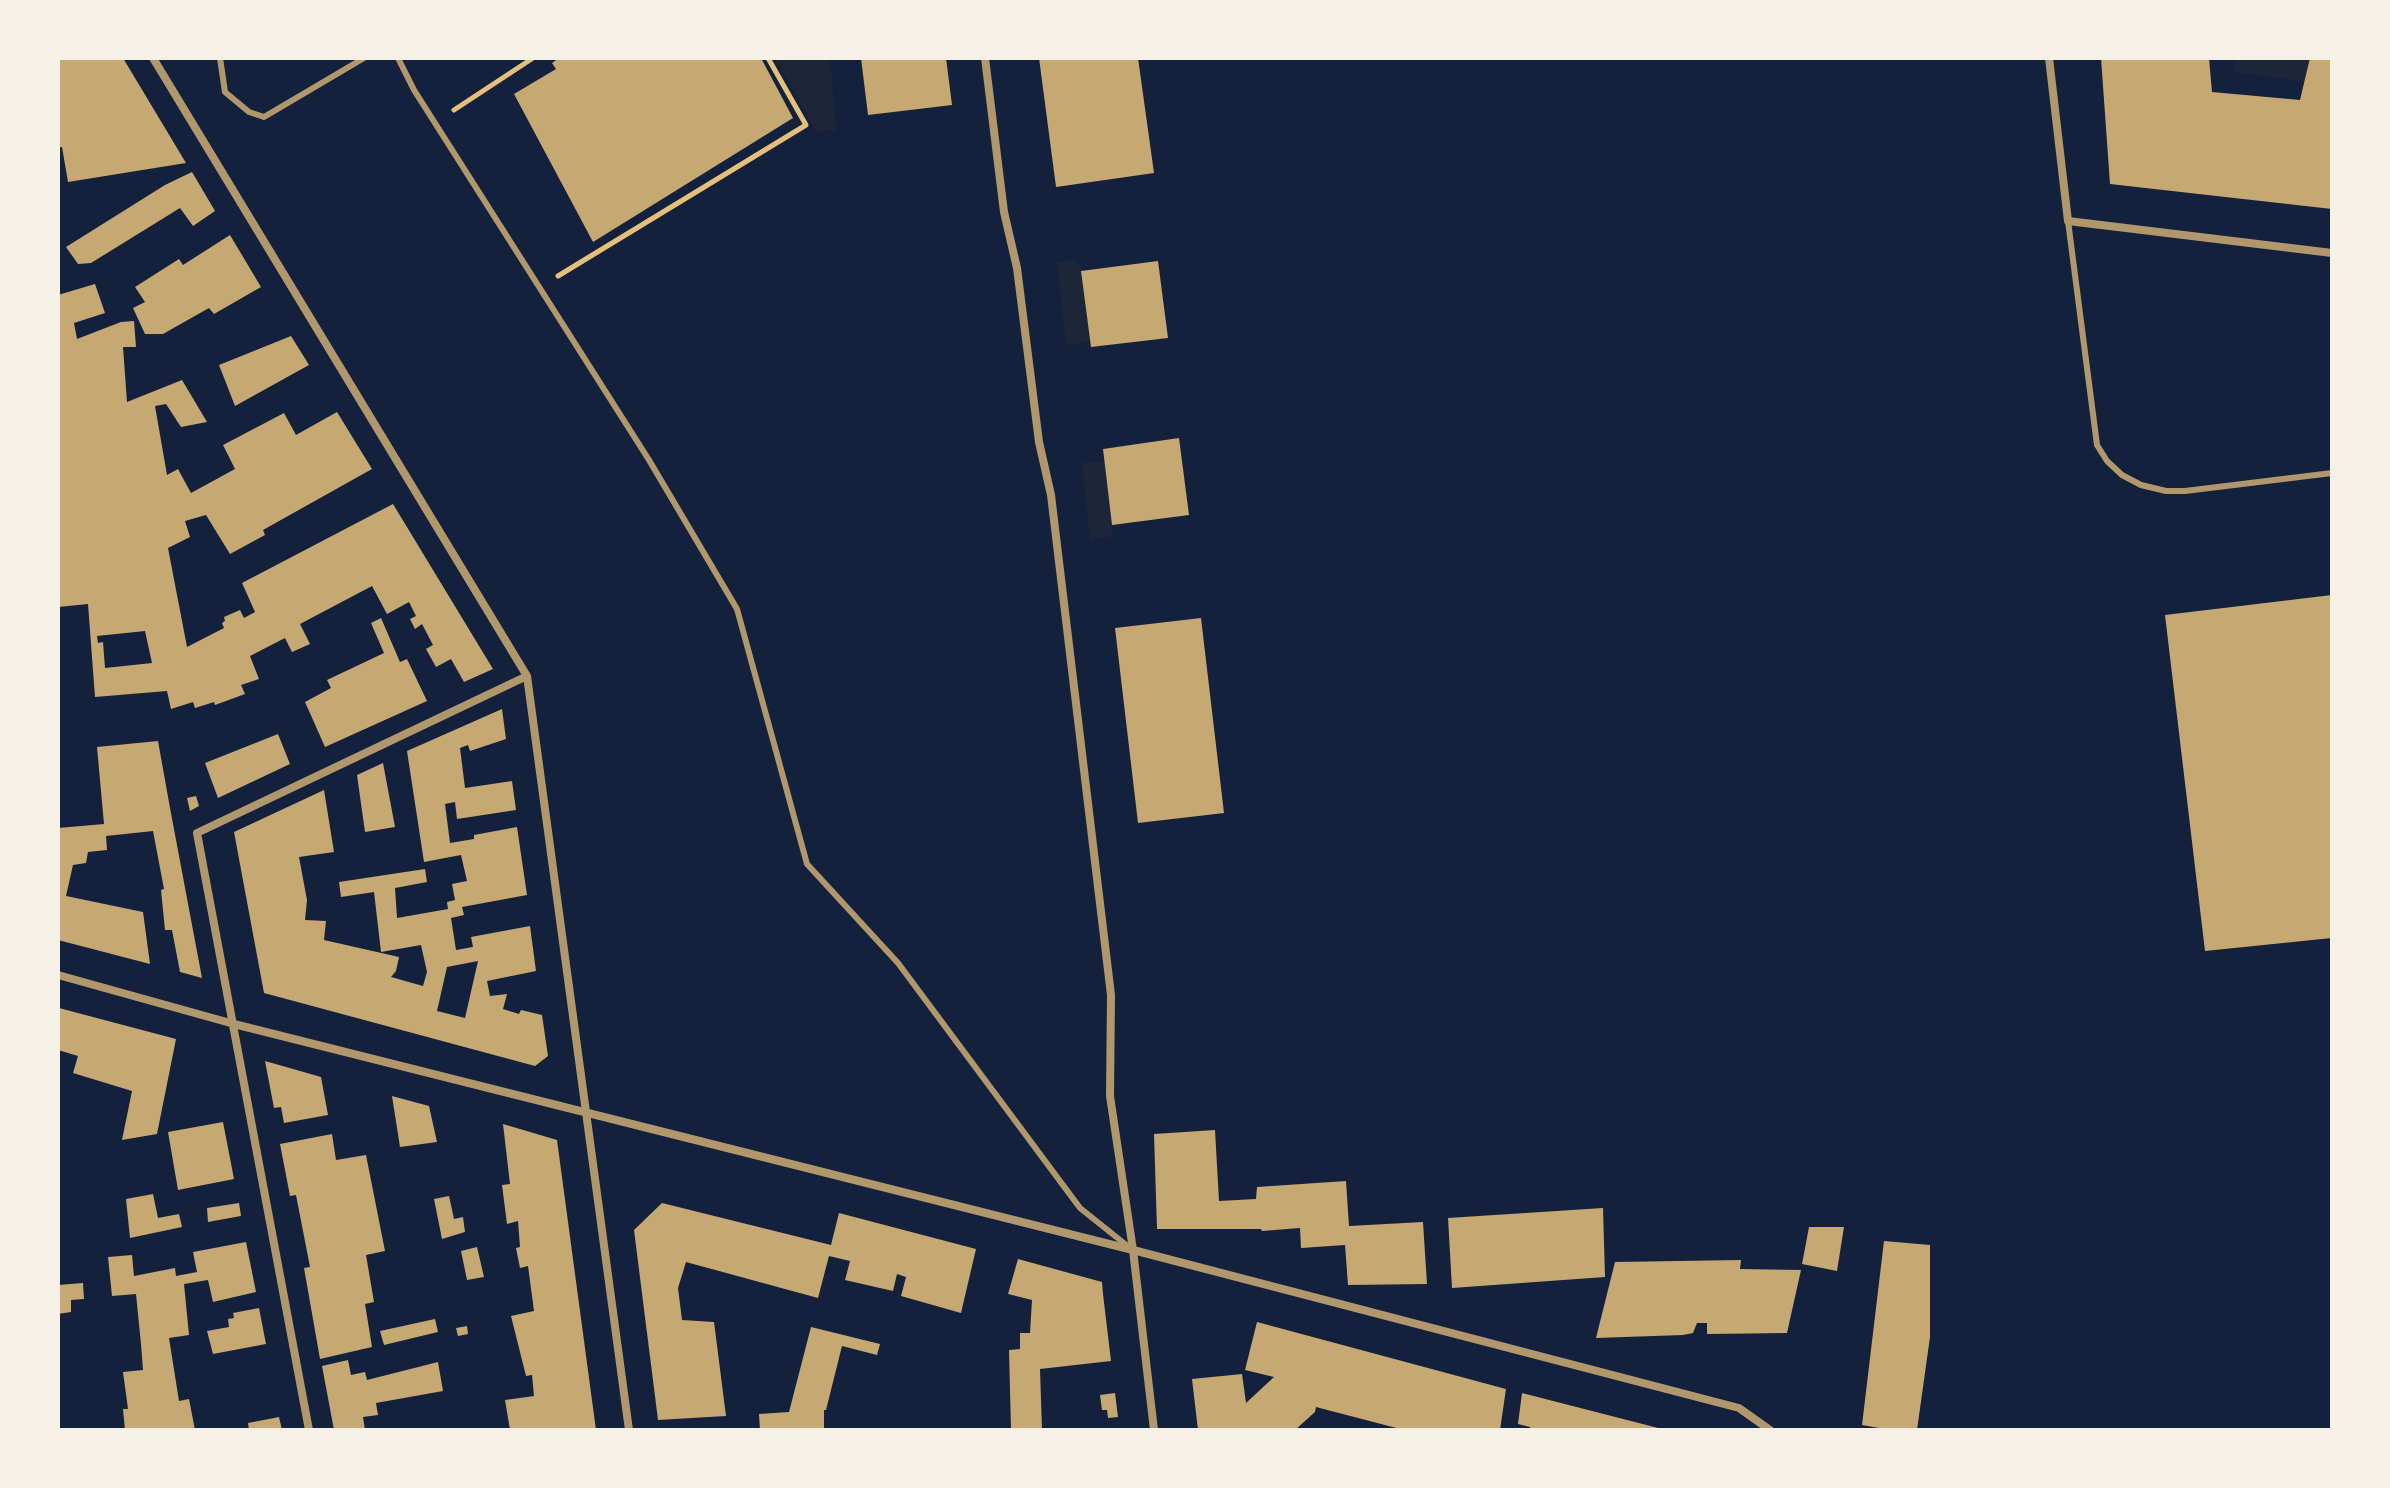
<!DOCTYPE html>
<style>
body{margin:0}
#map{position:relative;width:2390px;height:1488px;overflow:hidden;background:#14213d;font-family:"PT Sans Narrow",sans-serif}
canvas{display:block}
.frame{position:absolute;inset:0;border:60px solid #f6f1e7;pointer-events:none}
</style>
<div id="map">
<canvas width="2390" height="1488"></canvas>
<div class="frame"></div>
</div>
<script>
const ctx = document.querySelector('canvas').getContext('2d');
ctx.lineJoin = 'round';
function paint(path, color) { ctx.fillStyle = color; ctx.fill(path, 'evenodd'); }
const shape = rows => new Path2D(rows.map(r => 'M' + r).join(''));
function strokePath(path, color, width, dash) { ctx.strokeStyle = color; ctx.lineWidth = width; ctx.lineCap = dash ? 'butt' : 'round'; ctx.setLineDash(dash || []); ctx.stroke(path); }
paint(shape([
 [775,58,830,58,836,130,816,132],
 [2233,58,2310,58,2305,81,2235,73],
 [1073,259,1081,265,1090,342,1066,345,1057,262],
 [1104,460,1113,531,1112,535,1106,538,1090,540,1082,463]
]), '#1d2539');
paint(shape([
 [58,58,123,58,186,163,68,182,62,147,58,148],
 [559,58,761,58,793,118,593,242,514,94,556,69,552,63],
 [861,58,946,58,952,105,868,115],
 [1039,58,1138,58,1154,173,1056,187],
 [2101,58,2209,58,2212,92,2300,100,2310,58,2332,58,2332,209,2110,184],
 [192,172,215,211,193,226,180,208,91,263,78,264,66,247,165,185],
 [230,235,261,287,214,314,209,308,163,334,145,334,133,308,145,302,135,287,179,259,183,265],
 [1158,261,1168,338,1091,347,1081,271],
 [95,284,105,313,74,323,77,339,121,322,134,321,136,347,123,347,127,402,182,380,207,422,181,427,166,404,155,406,167,475,178,469,191,493,235,469,223,445,284,413,296,435,337,412,372,469,263,530,265,535,230,554,206,515,185,521,190,537,168,548,187,647,224,628,222,623,225,621,224,617,240,610,244,618,255,612,242,583,393,504,493,669,464,682,451,659,436,667,426,649,433,645,422,624,415,629,410,619,416,616,409,602,387,614,372,586,300,624,310,644,292,652,285,638,250,656,259,679,241,685,245,694,215,705,214,702,195,708,193,702,171,709,167,691,95,697,88,604,58,607,58,295],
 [145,631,152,663,105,668,103,642,98,643,97,636],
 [291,336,309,365,235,406,219,365],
 [1179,438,1189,515,1112,525,1103,449],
 [2332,595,2332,938,2205,951,2165,615],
 [381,618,400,662,407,659,427,701,325,747,305,702,331,688,327,680,384,653,371,623],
 [1201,618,1224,813,1138,823,1115,628],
 [502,709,506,739,470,751,468,745,460,748,465,788,512,781,516,810,457,819,455,802,445,804,450,843,474,839,474,835,517,827,527,895,462,907,464,915,451,918,456,950,473,947,471,937,530,926,536,971,487,981,490,996,507,994,503,1009,519,1014,521,1010,542,1015,548,1056,535,1066,264,993,234,832,324,790,334,852,299,857,307,900,305,920,326,921,324,940,399,957,396,971,391,977,423,986,427,972,421,945,381,952,374,892,341,897,339,882,425,869,427,882,395,888,397,918,448,909,447,902,455,900,452,884,467,881,461,855,424,862,407,751],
 [478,961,465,1018,437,1011,447,967],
 [278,734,290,764,218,798,205,763],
 [158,741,170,808,202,978,180,972,172,930,165,930,161,890,164,889,153,831,106,836,107,850,88,852,86,863,73,865,66,896,143,912,150,964,58,940,58,828,104,824,97,747],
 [383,763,395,827,365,832,357,775],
 [196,796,199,806,190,811,187,798],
 [59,1008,176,1039,157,1134,122,1140,132,1091,73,1073,78,1056,58,1050],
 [265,1061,321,1077,328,1115,284,1123,281,1107,274,1108],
 [392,1096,429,1106,437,1142,400,1147],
 [223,1122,234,1179,178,1190,168,1132],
 [503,1124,557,1140,596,1430,510,1430,505,1400,534,1396,532,1375,526,1376,511,1316,534,1311,528,1266,520,1268,516,1248,520,1247,518,1221,507,1224,502,1185,510,1184],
 [1215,1130,1219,1201,1256,1199,1257,1187,1346,1181,1349,1226,1423,1222,1427,1284,1348,1285,1345,1245,1301,1248,1300,1228,1262,1231,1261,1229,1157,1229,1154,1134],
 [332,1134,336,1160,366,1155,385,1251,366,1255,374,1302,365,1304,372,1347,320,1359,304,1268,310,1267,296,1195,290,1196,280,1144],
 [153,1194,158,1218,179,1214,182,1227,130,1238,126,1199],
 [449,1196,454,1219,463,1217,465,1232,442,1239,434,1199],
 [239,1203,241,1216,208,1222,207,1208],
 [662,1203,831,1245,839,1213,976,1249,961,1313,901,1296,906,1277,897,1274,893,1291,845,1280,850,1261,829,1256,818,1298,686,1262,678,1288,682,1320,714,1322,726,1416,658,1420,634,1230],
 [1603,1208,1605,1277,1452,1288,1448,1218],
 [1809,1227,1844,1227,1837,1271,1802,1264],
 [1884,1241,1930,1245,1930,1337,1917,1430,1890,1430,1862,1425],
 [246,1242,256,1292,213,1302,208,1280,184,1284,189,1335,169,1338,179,1401,189,1399,195,1430,125,1430,123,1409,128,1409,123,1372,143,1370,141,1344,136,1294,112,1296,108,1257,132,1255,134,1276,175,1268,176,1276,197,1272,193,1252],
 [477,1247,484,1277,467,1280,461,1251],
 [1018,1259,1102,1282,1103,1294,1111,1361,1040,1369,1042,1430,1011,1430,1009,1350,1020,1349,1020,1333,1030,1333,1032,1300,1008,1294],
 [1741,1260,1740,1269,1801,1270,1787,1333,1707,1334,1707,1323,1697,1323,1693,1333,1683,1335,1596,1338,1615,1262],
 [83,1283,84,1299,71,1300,71,1312,58,1314,58,1285],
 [259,1308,266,1344,213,1354,207,1331,229,1327,228,1319,234,1318,233,1313],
 [435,1319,438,1332,384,1345,380,1331],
 [1257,1322,1506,1389,1500,1430,1404,1430,1316,1407,1315,1412,1295,1430,1198,1430,1192,1379,1242,1374,1246,1403,1274,1377,1245,1370],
 [467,1326,468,1334,458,1336,456,1328],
 [811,1327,880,1344,877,1355,842,1346,826,1410,824,1410,824,1430,760,1430,759,1414,789,1412],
 [348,1360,351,1375,365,1372,367,1380,438,1362,443,1391,376,1403,378,1415,363,1417,365,1430,334,1430,322,1366],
 [1115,1393,1118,1417,1108,1418,1107,1410,1102,1410,1100,1395],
 [1522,1393,1662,1429,1662,1430,1530,1430,1530,1427,1518,1424],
 [279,1417,282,1430,249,1430,248,1423]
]), '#c6a872');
strokePath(shape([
 [454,110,533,58],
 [558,276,806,125,768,58]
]), '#e5c07b', 5);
strokePath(shape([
 [220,58,225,92,249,112,264,117,364,58],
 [398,58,414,90,649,460,737,609,807,864,898,963,1080,1208,1130,1248],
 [2068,221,2097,445,2107,461,2122,475,2141,485,2166,491,2185,491,2332,473]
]), '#b1986c', 6);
strokePath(shape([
 [153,58,527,676,629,1430],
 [985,58,1004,212,1017,268,1039,442,1051,495,1111,995,1110,1096,1133,1250,1154,1430],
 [2049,58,2068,221,2332,253],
 [58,975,234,1024,1133,1250,1739,1408,1770,1430],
 [309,1430,197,833,527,676]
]), '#b1986c', 8);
</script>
